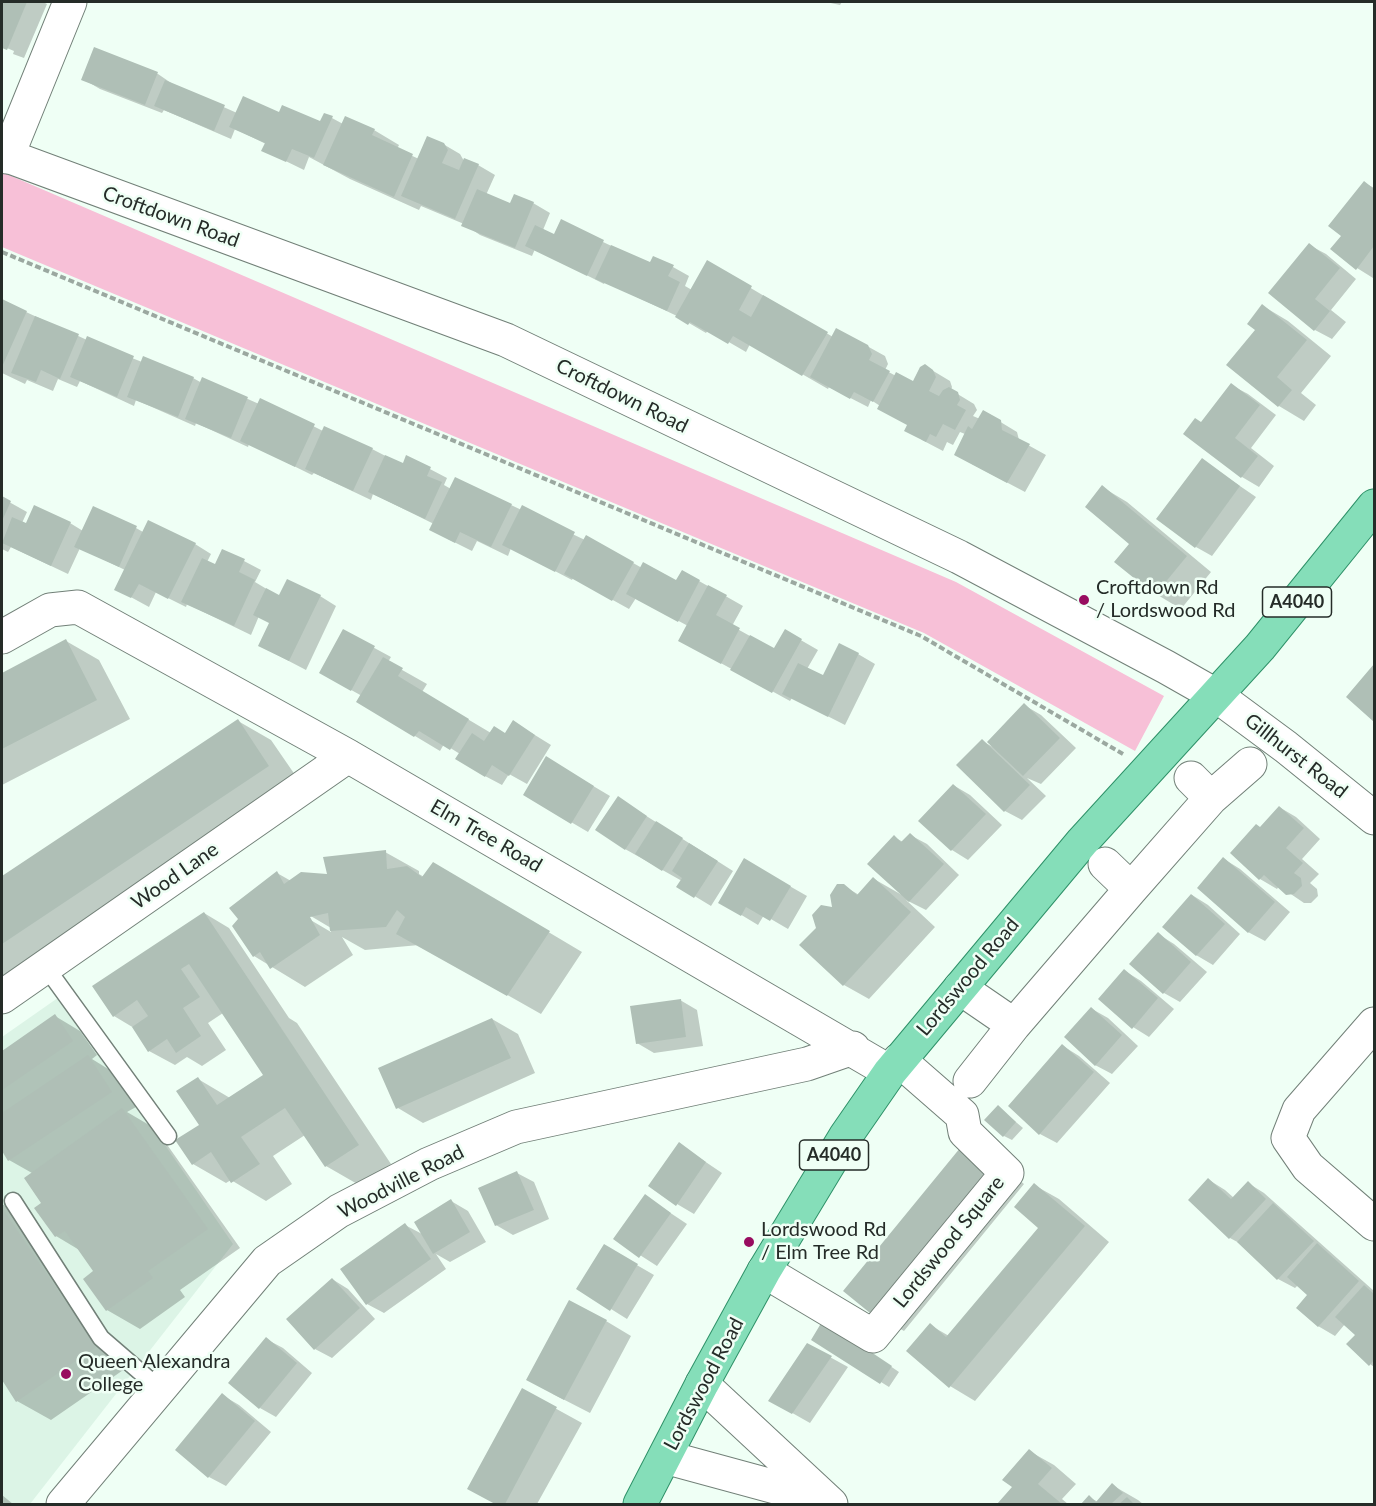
<!DOCTYPE html>
<style>
body{margin:0}
#map{position:relative;width:1376px;height:1506px;overflow:hidden;background:#effff5;font-family:Lato,sans-serif}
canvas{display:block}
.frame{position:absolute;inset:0;border:3px solid #252c28;pointer-events:none}
</style>
<div id="map">
<canvas width="1376" height="1506"></canvas>
<div class="frame"></div>
</div>
<script>
const ctx = document.querySelector('canvas').getContext('2d');
ctx.lineJoin = 'round';
function paint(path, color) { ctx.fillStyle = color; ctx.fill(path, 'evenodd'); }
const shape = rows => new Path2D(rows.map(r => 'M' + r).join(''));
function strokePath(path, color, width, dash) { ctx.strokeStyle = color; ctx.lineWidth = width; ctx.lineCap = dash ? 'butt' : 'round'; ctx.setLineDash(dash || []); ctx.stroke(path); }
function label(font, color, halo, rows, align = 'center') {
  ctx.font = font + ' Lato,sans-serif'; ctx.lineWidth = 5; ctx.setLineDash([]); ctx.textBaseline = 'middle'; ctx.strokeStyle = halo; ctx.fillStyle = color; for (const [text, x, y, turn = 0] of rows) {
    ctx.save(); ctx.translate(x, y); ctx.rotate((+turn || 0) * Math.PI / 180); ctx.textAlign = isNaN(turn) ? turn : align; if (halo) ctx.strokeText(text, 0, 0); ctx.fillText(text, 0, 0); ctx.restore();
  }
}
paint(shape([
 [62,995,233,1244,30,1504,2,1504,2,1037]
]), '#dcf4e6');
paint(shape([
 [2,172,956,582,1164,696,1135,751,924,633,2,247]
]), '#f7c0d7');
paint(shape([
 [2,2,43,2,47,4,24,58,13,54,14,51,2,46],
 [826,2,842,2,840,5],
 [94,49,158,74,174,85,237,113,280,114,321,123,332,118,343,124,374,130,399,145,397,149,419,159,443,144,460,154,464,161,478,165,495,175,486,195,511,205,533,203,550,213,543,230,555,236,603,242,650,264,673,267,689,276,685,286,692,290,707,262,833,337,867,346,885,356,888,364,885,370,896,376,913,383,925,366,950,381,952,387,951,390,974,404,977,410,973,416,980,419,984,412,1017,432,1019,440,1046,455,1025,492,972,464,965,434,960,432,953,445,947,442,943,451,922,440,909,425,871,400,868,407,829,387,828,389,750,344,746,352,708,330,706,333,677,316,605,282,604,284,535,249,532,256,480,235,464,224,421,206,419,210,350,179,309,157,304,170,263,150,266,144,235,129,231,139,164,110,162,113,100,89,83,79],
 [1365,183,1374,188,1373,278,1357,268],
 [1309,245,1326,254,1356,279,1331,310,1346,322,1332,339,1315,330],
 [2,301,87,340,142,362,193,378,202,383,203,379,259,404,261,400,323,431,372,449,403,465,407,457,447,478,444,485,451,489,511,505,585,540,587,537,642,568,677,582,699,581,743,606,732,626,775,650,785,631,818,650,807,669,824,677,858,654,875,664,845,725,792,698,790,701,697,650,688,626,636,598,629,609,573,578,572,580,511,548,508,556,477,541,472,551,448,539,434,524,373,494,371,500,314,473,312,475,249,444,248,447,196,423,195,426,136,400,134,406,80,381,77,387,58,379,53,391,27,380,25,384,2,373],
 [1263,306,1288,321,1331,356,1301,393,1316,405,1304,421,1279,406,1228,365,1257,330],
 [1231,385,1248,394,1276,415,1251,448,1274,466,1259,487,1242,477,1185,434,1202,424],
 [1202,460,1256,497,1212,556,1196,547],
 [1102,487,1127,502,1211,572,1181,609,1156,594],
 [2,498,27,512,22,523,27,525,70,523,83,531,136,528,143,532,195,544,211,554,207,562,215,566,244,561,261,570,255,582,280,597,320,596,336,606,306,670,260,646,271,623,259,616,251,635,187,604,186,607,156,592,149,607,116,589,125,570,80,548,68,574,11,547,8,552,2,549],
 [343,631,391,657,388,662,427,684,422,692,491,733,506,734,530,732,551,745,527,784,509,774,502,785,485,776,460,754,444,744,440,751,415,736,358,702,362,696,321,673],
 [66,641,99,660,130,719,2,785,2,674],
 [1374,666,1374,720,1348,697],
 [1024,705,1041,715,1076,748,1041,784,1027,778,1046,796,1022,820,1005,811,982,741,993,747],
 [238,721,271,740,302,785,2,984,2,877],
 [563,768,610,796,588,832,525,795],
 [953,785,970,795,1002,825,968,860,952,850,920,821],
 [618,798,733,871,711,906,678,886,682,881,625,849],
 [1279,807,1296,817,1320,839,1302,859,1319,874,1310,883,1317,889,1318,896,1311,903,1304,903,1279,886,1277,889,1260,879,1232,853,1261,828],
 [910,835,927,844,959,875,926,910,906,900,935,927,869,999,844,985,834,909,844,886,859,895,874,879,902,895,894,837,903,842],
 [385,852,419,871,419,874,424,877,434,864,582,952,541,1014,419,945,365,950,342,937,353,955,305,987,254,956,277,873,291,881,329,876],
 [304,912,331,928,331,932,302,915],
 [1224,859,1240,869,1290,912,1265,941,1248,932],
 [744,860,807,896,788,929,764,915,758,925,720,902],
 [1192,895,1208,905,1240,934,1213,965,1196,955],
 [204,913,229,928,289,1018,297,1023,391,1164,359,1185,326,1166,305,1135,273,1156,292,1184,266,1201,231,1180,226,1183,193,1164,201,1125,198,1079,230,1098,265,1075,223,1013,208,1023,226,1050,202,1066,187,1057,175,1065,149,1051,134,1028,114,1016],
 [1158,934,1174,944,1207,972,1180,1002,1164,993],
 [1125,971,1141,981,1174,1009,1149,1037,1133,1027],
 [680,1000,697,1010,703,1046,654,1053,637,1043],
 [1092,1009,1108,1018,1138,1046,1112,1074,1095,1065],
 [55,1016,80,1031,97,1055,92,1059,113,1072,136,1107,127,1112,156,1129,240,1248,180,1290,185,1297,140,1329,107,1310,96,1272,81,1251,56,1236,32,1173,9,1160,2,1149,2,1053],
 [492,1019,518,1034,535,1073,423,1123,398,1108],
 [1063,1046,1079,1056,1110,1083,1057,1143,1040,1134,1010,1106],
 [998,1107,1023,1128,1012,1140,1004,1136],
 [679,1144,722,1173,694,1214,677,1204],
 [965,1144,998,1163,1024,1184,904,1331,871,1312],
 [517,1173,534,1182,549,1219,513,1235,496,1225],
 [1209,1180,1225,1190,1234,1198,1248,1183,1264,1193,1374,1291,1374,1367,1370,1364,1357,1335,1345,1324,1335,1336,1318,1326,1309,1295,1298,1285,1295,1288,1278,1279,1241,1244,1230,1238],
 [1034,1185,1059,1199,1109,1242,975,1401,950,1386,930,1325,949,1336,1040,1228],
 [645,1196,687,1224,657,1266,615,1239],
 [451,1201,468,1211,486,1242,450,1262,436,1254,446,1269,384,1313,367,1304,405,1225,424,1235],
 [2,1204,28,1219,129,1366,51,1420,17,1401,2,1377],
 [604,1246,654,1275,627,1319,611,1309],
 [332,1279,348,1289,375,1319,332,1358,315,1349],
 [606,1321,631,1336,590,1413,553,1394],
 [831,1326,899,1372,889,1387,813,1340],
 [266,1339,283,1348,312,1373,276,1417,260,1408],
 [808,1345,848,1367,810,1423,787,1410],
 [522,1390,582,1423,537,1504,497,1504,469,1488],
 [222,1395,239,1405,271,1432,226,1486,209,1477],
 [1029,1451,1054,1465,1076,1484,1062,1499,1068,1504,999,1504,1014,1487],
 [1112,1485,1138,1500,1143,1504,1083,1504,1089,1497,1098,1502],
 [2,1495,13,1504,2,1504]
]), '#0003');
paint(shape([
 [2,2,27,2,7,50,2,48],
 [94,47,158,72,145,105,81,80],
 [165,80,225,105,214,131,154,106],
 [243,96,279,112,282,105,320,121,324,113,333,116,314,158,292,149,286,162,261,151,265,143,229,127],
 [345,116,375,129,372,135,413,154,394,197,323,165],
 [427,136,444,143,448,150,442,163,459,170,464,158,479,164,455,219,401,196],
 [1364,181,1374,189,1374,246,1356,270,1330,249,1341,236,1328,226],
 [477,189,510,203,514,194,534,202,515,248,461,226],
 [561,219,604,240,587,276,525,246,535,225,554,234],
 [1309,243,1340,268,1315,299,1330,311,1314,331,1268,293],
 [611,245,650,262,653,256,674,265,668,276,680,282,667,311,595,279],
 [707,260,752,286,739,310,751,317,763,295,828,332,802,376,733,336,728,344,690,322,688,325,675,317],
 [2,299,27,311,2,367],
 [1262,304,1307,340,1277,377,1292,390,1278,407,1226,365,1255,330,1247,324],
 [35,316,79,334,60,379,41,370,36,382,11,373],
 [836,328,868,345,872,354,869,360,890,371,873,402,854,392,850,399,810,377],
 [87,336,134,356,117,397,70,377],
 [143,356,194,377,178,417,127,397],
 [925,364,933,370,936,377,929,391,939,396,943,390,949,387,958,392,960,400,957,405,966,410,955,430,943,424,936,437,930,434,926,442,904,431,907,425,877,409,896,372,913,381,920,367],
 [202,377,248,397,231,438,185,419],
 [1231,383,1260,405,1235,438,1258,456,1241,478,1183,434,1195,418,1201,422],
 [260,398,315,424,295,467,240,441],
 [983,410,1001,420,1002,430,1030,444,1007,483,954,455,968,426,972,429],
 [324,426,373,448,353,491,305,469],
 [385,455,403,463,406,455,431,467,427,476,442,482,425,519,368,492],
 [1202,458,1240,486,1195,548,1156,519],
 [455,477,512,504,491,547,460,532,455,543,429,530],
 [1102,485,1187,556,1155,595,1114,562,1129,544,1085,507],
 [2,496,11,501,2,521],
 [34,505,71,522,51,566,2,543,12,517,26,523],
 [522,505,575,532,555,572,502,545],
 [93,506,137,526,119,567,74,547],
 [148,520,196,543,168,599,139,584,131,598,114,590],
 [586,535,634,562,612,601,564,574],
 [222,549,245,559,239,572,255,580,234,626,181,602,202,558,215,564],
 [643,562,676,580,682,570,700,580,678,622,626,594],
 [287,579,321,595,289,661,258,646,269,623,253,615,266,588,279,595],
 [708,585,727,595,716,615,740,628,721,664,678,641],
 [343,629,375,646,351,691,319,673],
 [785,629,802,639,772,693,730,670,750,635,774,648],
 [66,639,97,700,2,749,2,673],
 [839,643,859,653,828,717,782,694,798,663,823,675],
 [383,657,403,668,398,676,469,719,450,750,419,731,414,737,356,702],
 [1374,664,1374,722,1346,697],
 [1024,703,1060,738,1023,776,987,742],
 [238,719,269,766,2,944,2,876],
 [513,720,535,735,509,776,492,765,485,777,455,759,472,733,484,741,494,726,505,733],
 [982,739,1030,785,1004,812,956,765],
 [546,756,594,786,571,824,523,795],
 [953,784,986,814,951,851,918,821],
 [618,796,647,816,625,850,595,830],
 [1279,806,1304,828,1286,848,1303,863,1294,873,1301,878,1302,886,1294,894,1286,895,1264,875,1259,880,1230,853,1256,824,1260,827],
 [656,821,683,838,662,871,635,854],
 [910,833,944,864,909,902,867,864,894,835,901,842],
 [689,843,718,861,694,898,676,887,682,878,672,871],
 [386,850,387,869,407,866,422,877,433,862,550,931,507,996,396,934,405,917,397,910,386,927,330,931,328,913,310,917,320,935,270,969,260,952,253,957,232,926,238,919,229,908,277,871,284,884,301,872,327,874,323,857],
 [1223,857,1275,902,1248,933,1197,888],
 [744,858,791,886,770,921,746,907,741,916,718,903],
 [873,877,911,912,843,986,799,945,816,928,812,915,821,905,832,907,830,895,837,884,844,884,857,895],
 [1191,894,1225,924,1196,956,1162,927],
 [204,912,359,1145,325,1167,285,1108,241,1137,260,1164,231,1183,211,1152,192,1165,175,1140,199,1125,176,1091,198,1077,217,1105,263,1075,189,964,181,969,200,997,183,1008,201,1036,176,1053,167,1039,148,1052,132,1027,148,1016,137,1000,113,1017,92,986],
 [1158,932,1191,962,1163,994,1129,964],
 [1124,969,1158,998,1132,1029,1098,999],
 [681,999,686,1037,636,1044,630,1006],
 [1091,1007,1122,1035,1095,1066,1064,1037],
 [55,1014,73,1041,2,1090,2,1051],
 [492,1018,511,1058,396,1109,378,1068],
 [1062,1044,1094,1072,1039,1135,1008,1106],
 [88,1055,112,1092,8,1161,2,1151,2,1113],
 [998,1105,1016,1122,1003,1137,984,1120],
 [122,1108,208,1229,148,1271,153,1278,106,1311,83,1279,93,1271,65,1231,55,1237,34,1208,41,1203,24,1178],
 [679,1142,706,1162,676,1206,648,1186],
 [965,1142,992,1164,870,1313,843,1291],
 [517,1171,534,1210,495,1226,478,1188],
 [1208,1178,1231,1199,1248,1181,1266,1199,1229,1239,1188,1200],
 [1034,1183,1085,1226,949,1388,906,1351,930,1323,946,1337,1038,1228,1014,1207],
 [645,1194,671,1213,639,1258,613,1239],
 [451,1199,470,1232,433,1254,414,1222],
 [1273,1203,1314,1241,1277,1280,1237,1242],
 [2,1208,96,1347,16,1402,2,1380],
 [405,1223,431,1259,366,1305,340,1269],
 [1317,1243,1359,1281,1318,1327,1296,1308,1307,1295,1287,1277],
 [604,1244,638,1264,610,1311,576,1289],
 [332,1278,360,1308,314,1350,286,1319],
 [1364,1285,1374,1294,1374,1360,1369,1366,1346,1344,1355,1335,1335,1317],
 [569,1300,607,1320,564,1400,526,1380],
 [823,1320,892,1366,880,1384,811,1340],
 [266,1337,297,1363,259,1409,228,1383],
 [807,1343,832,1356,792,1414,768,1401],
 [522,1388,557,1407,505,1504,495,1504,467,1489],
 [222,1393,255,1421,208,1478,175,1450],
 [1029,1449,1052,1468,1038,1484,1062,1504,997,1504,1012,1487,1002,1480],
 [1112,1483,1123,1493,1111,1504,1081,1504,1089,1495,1096,1502],
 [1127,1497,1134,1504,1119,1504]
]), '#afbfb6');
const lane = shape([
 [45,966,168,1136],
 [13,1201,101,1338,160,1389]
]);
const street = shape([
 [7,157,70,2],
 [2,637,50,610,78,607,348,756,890,1072],
 [1191,778,1211,798],
 [1105,864,1131,889],
 [960,988,1014,1025],
 [2,997,348,756],
 [1374,1024,1299,1110,1288,1138,1308,1167,1374,1224],
 [970,1081,1014,1025,1131,889,1211,798,1250,764],
 [764,1271,873,1336,1007,1173,965,1132,962,1115,899,1060],
 [702,1384,831,1504],
 [665,1457,823,1500],
 [63,1504,267,1261,339,1211,429,1164,516,1127,807,1064,853,1048]
]);
const secondary = shape([
 [2,154,506,340,959,557,1166,667,1217,696,1286,747,1374,818]
]);
const primary = shape([
 [640,1504,702,1384,764,1271,845,1137,890,1072,1082,842,1260,647,1374,506]
]);
strokePath(lane, '#728078', 19);
strokePath(street, '#728078', 35);
strokePath(secondary, '#728078', 35);
strokePath(primary, '#2e9168', 35);
strokePath(shape([
 [2,252,921,636,1123,754]
]), '#9ba8a0', 4, [6, 3]);
strokePath(lane, '#fff', 16);
strokePath(street, '#fff', 33);
strokePath(secondary, '#fff', 33);
strokePath(primary, '#85deb9', 33);
for (const [x, y, r, color] of [
 [1084,600,6,"#980c60"],
 [749,1242,6,"#980c60"],
 [66,1374,6,"#980c60"]
]) { const dot = new Path2D(); dot.arc(x, y, r, 0, 2 * Math.PI); ctx.fillStyle = color; ctx.fill(dot); strokePath(dot, '#effff5', 2); }
for (const [x, y, w] of [
 [1297,602,69],
 [834,1155,69]
]) { const box = new Path2D(); box.roundRect(x - w / 2, y - 15, w, 30, 4.5); ctx.fillStyle = '#effff5'; ctx.fill(box); strokePath(box, '#252c28', 1.5); }
label('bold 18px', '#252c28', null, [
 ["A4040",1297,602],
 ["A4040",834,1155]
]);
label('20px', '#252c28', '#effff5', [
 ["Croftdown Road",171,217,20],
 ["Croftdown Road",622,396,26],
 ["Gillhurst Road",1296,756,38],
 ["Elm Tree Road",486,836,30],
 ["Wood Lane",175,876,-35],
 ["Lordswood Road",968,977,-50],
 ["Woodville Road",401,1182,-27],
 ["Lordswood Square",949,1242,-51],
 ["Lordswood Road",704,1384,-62]
]);
label('20px', '#252c28', '#effff5', [
 ["Croftdown Rd",1096,588],
 ["/ Lordswood Rd",1096,611],
 ["Lordswood Rd",761,1230],
 ["/ Elm Tree Rd",761,1253],
 ["Queen Alexandra",78,1362],
 ["College",78,1385]
], 'left');
</script>
